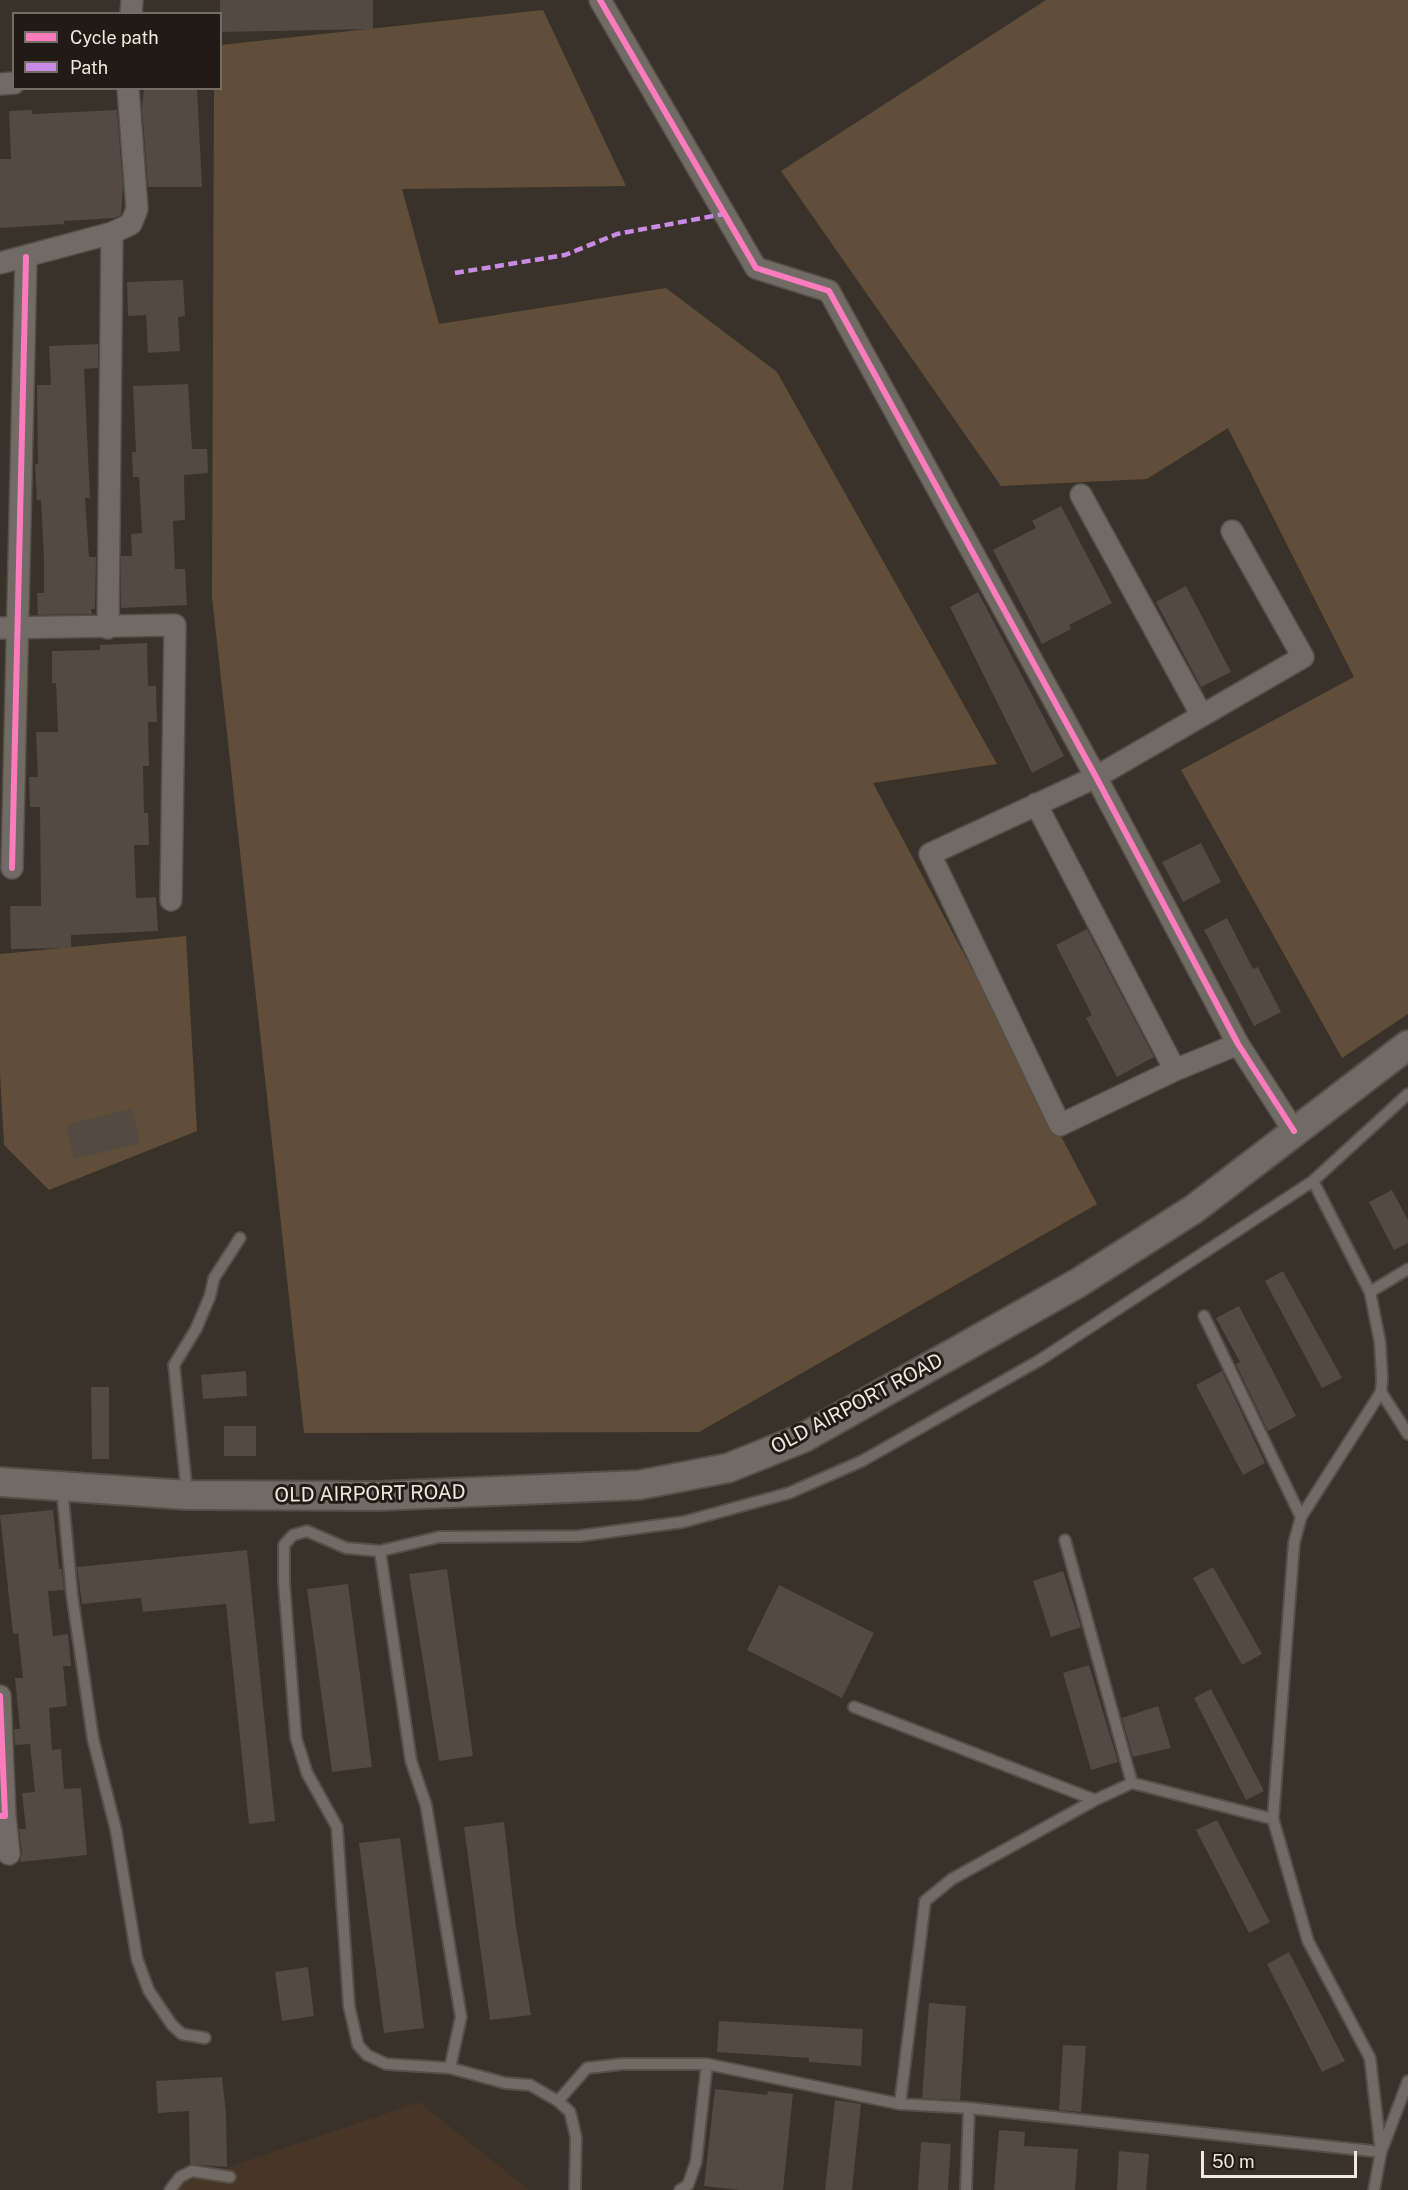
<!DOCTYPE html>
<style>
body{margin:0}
#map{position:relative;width:1408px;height:2190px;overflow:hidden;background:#39322a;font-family:"Public Sans",sans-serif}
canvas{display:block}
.legend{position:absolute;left:12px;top:12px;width:210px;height:78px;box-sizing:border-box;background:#211b15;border:2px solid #746d66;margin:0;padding:8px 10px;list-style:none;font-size:18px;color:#f0e8df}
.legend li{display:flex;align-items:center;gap:12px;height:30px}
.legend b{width:30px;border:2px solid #746d66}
.scale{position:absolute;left:1201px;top:2151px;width:156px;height:27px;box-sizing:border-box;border:3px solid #f0e8df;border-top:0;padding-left:8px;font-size:18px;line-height:21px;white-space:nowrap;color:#f0e8df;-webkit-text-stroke:4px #211b15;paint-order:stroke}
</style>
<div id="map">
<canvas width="1408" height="2190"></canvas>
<ul class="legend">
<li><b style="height:8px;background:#fd7abc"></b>Cycle path</li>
<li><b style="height:8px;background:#ca8be6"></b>Path</li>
</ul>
<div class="scale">50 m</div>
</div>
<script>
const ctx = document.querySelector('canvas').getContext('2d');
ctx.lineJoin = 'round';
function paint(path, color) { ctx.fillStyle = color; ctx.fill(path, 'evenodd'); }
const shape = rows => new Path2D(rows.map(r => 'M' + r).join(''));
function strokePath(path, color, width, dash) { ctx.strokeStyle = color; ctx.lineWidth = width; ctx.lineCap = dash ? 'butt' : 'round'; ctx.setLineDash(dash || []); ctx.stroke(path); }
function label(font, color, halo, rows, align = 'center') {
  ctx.font = font + ' "Public Sans",sans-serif'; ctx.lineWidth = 6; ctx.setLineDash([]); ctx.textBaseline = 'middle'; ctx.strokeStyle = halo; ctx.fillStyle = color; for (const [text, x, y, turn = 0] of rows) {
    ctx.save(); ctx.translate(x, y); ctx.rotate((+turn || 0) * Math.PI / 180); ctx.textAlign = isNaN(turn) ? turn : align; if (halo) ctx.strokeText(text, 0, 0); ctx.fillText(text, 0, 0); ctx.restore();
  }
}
paint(shape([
 [419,2102,529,2190,162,2190]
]), '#473626');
paint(shape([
 [1046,0,1408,0,1408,1014,1342,1058,1181,770,1354,677,1228,428,1147,479,1001,486,781,171],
 [543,10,626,186,402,189,439,324,666,288,777,372,997,764,873,783,1097,1204,699,1432,304,1433,212,597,214,89,220,88,221,45],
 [186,936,197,1131,49,1190,4,1145,0,1073,0,954]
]), '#604e3a');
paint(shape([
 [220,0,373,0,373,29,220,32],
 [144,88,197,88,202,187,148,187,142,109],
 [32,110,32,114,117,110,123,187,121,215,114,218,64,221,64,224,0,228,0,159,11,159,9,111],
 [183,280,185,316,178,317,180,351,148,353,146,315,128,316,127,282],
 [98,344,98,368,84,369,90,498,85,498,89,557,96,557,95,609,91,609,92,614,38,615,37,593,44,593,44,559,41,500,37,500,35,464,38,464,37,385,51,385,49,346],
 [188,384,192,449,207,449,208,473,184,475,185,520,173,521,175,569,185,569,187,605,121,608,121,556,132,556,131,534,142,533,139,477,133,477,132,452,136,452,133,386],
 [1061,506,1112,603,1069,625,1071,629,1042,644,993,550,1036,528,1032,521],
 [1186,586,1231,672,1201,687,1156,602],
 [978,592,1064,756,1032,773,950,607],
 [147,643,148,686,156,686,157,722,148,722,149,766,143,766,144,813,148,813,149,845,134,845,136,898,156,897,158,931,71,935,71,948,11,949,10,906,41,906,40,807,30,807,29,777,38,777,36,732,58,732,56,683,52,683,52,651,100,650,100,645],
 [1201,843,1221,882,1183,902,1162,862],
 [1227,918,1253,969,1258,967,1281,1012,1254,1026,1204,930],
 [1087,929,1154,1057,1117,1077,1086,1018,1092,1015,1056,945],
 [132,1109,140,1143,74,1159,66,1125],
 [1392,1190,1408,1220,1408,1243,1394,1250,1369,1202],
 [1283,1271,1342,1378,1322,1388,1265,1281],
 [1239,1306,1296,1416,1268,1431,1236,1364,1240,1362,1216,1318],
 [246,1371,247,1396,203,1399,201,1375],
 [1222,1371,1265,1463,1243,1475,1196,1385],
 [91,1387,109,1387,109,1459,92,1459],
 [224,1426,256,1426,256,1456,224,1456],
 [53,1510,59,1569,62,1569,64,1590,48,1591,53,1636,68,1634,71,1666,63,1666,67,1706,49,1708,52,1750,61,1749,64,1789,81,1788,87,1855,20,1862,22,1853,19,1829,26,1829,22,1793,35,1792,30,1744,15,1745,14,1729,20,1729,15,1678,23,1678,18,1633,13,1634,0,1515],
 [247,1550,275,1821,249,1824,226,1604,143,1612,141,1598,82,1604,77,1567],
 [1213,1567,1262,1654,1242,1665,1193,1578],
 [447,1569,473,1756,439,1761,409,1574],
 [1063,1571,1081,1627,1051,1637,1033,1581],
 [348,1584,372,1767,332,1772,307,1589],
 [779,1585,874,1633,842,1698,747,1650],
 [1089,1665,1118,1762,1091,1770,1063,1673],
 [1211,1689,1264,1791,1246,1800,1194,1698],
 [1158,1706,1171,1748,1133,1757,1122,1718],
 [1217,1820,1270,1922,1249,1933,1196,1830],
 [504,1822,516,1927,531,2015,490,2020,464,1827],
 [400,1838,424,2028,384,2033,359,1843],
 [1289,1952,1345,2061,1322,2072,1267,1964],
 [308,1967,314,2016,282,2021,275,1972],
 [929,2003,966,2006,960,2100,922,2098],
 [719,2021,863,2029,861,2066,809,2062,809,2058,717,2052],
 [1063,2045,1086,2046,1081,2112,1059,2110],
 [222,2077,226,2113,227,2167,190,2164,189,2111,158,2113,156,2081],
 [715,2089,767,2095,768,2091,793,2094,783,2190,740,2190,704,2186],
 [835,2100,861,2104,852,2190,825,2190],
 [999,2130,1025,2132,1024,2146,1078,2149,1075,2190,994,2190],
 [921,2142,951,2144,948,2190,918,2190],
 [1119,2151,1149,2154,1146,2190,1117,2190]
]), '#534a42');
const lane = shape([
 [1370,1292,1408,1269],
 [1204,1316,1301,1517,1294,1543,1273,1819,1308,1941,1370,2058,1381,2152,1374,2190],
 [1381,1392,1408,1434],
 [62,1488,72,1595,93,1739,116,1830,137,1959,149,1991,172,2025,182,2034,205,2038],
 [187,1494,174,1365,196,1329,210,1296,214,1278,240,1238],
 [1301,1517,1381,1392,1382,1379,1380,1342,1370,1292,1313,1181],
 [1065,1540,1132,1783],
 [380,1551,411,1761,426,1805,461,2017,450,2068],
 [854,1707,1095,1800],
 [558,2101,587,2068,622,2064,707,2064],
 [900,2104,969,2108,1381,2152,1408,2081],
 [170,2190,180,2177,192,2171,230,2177],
 [575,2190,576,2137,570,2112,558,2101,530,2085,505,2083,450,2068,386,2064,367,2055,358,2045,349,2006,337,1827,307,1773,296,1738,284,1582,284,1545,293,1535,307,1531,346,1548,380,1551,439,1537,579,1536,683,1522,789,1493,862,1461,1040,1360,1313,1181,1408,1094],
 [680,2190,688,2185,696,2162,707,2064,900,2104,925,1901,952,1879,1095,1800,1132,1783,1273,1819],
 [966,2190,969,2108]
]);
const street = shape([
 [600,0,756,268,829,291,1096,777,1238,1044,1294,1131],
 [131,14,132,0],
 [0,84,14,83],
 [0,263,112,233,131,224,137,209,128,88],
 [1081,495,1201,714],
 [1232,531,1303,657,1096,777,930,854,1060,1125,1175,1070,1238,1044],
 [0,628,175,625,171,900],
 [108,628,112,233],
 [1036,804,1175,1070],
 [12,868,26,257],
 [0,1696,5,1816,0,1816],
 [5,1816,9,1854]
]);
const secondary = shape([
 [0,1482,187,1495,378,1496,639,1485,728,1468,803,1438,1078,1283,1194,1209,1408,1045]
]);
strokePath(lane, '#564f48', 14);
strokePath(street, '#564f48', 24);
strokePath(secondary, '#564f48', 32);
strokePath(lane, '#706b65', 10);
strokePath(street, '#706b65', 21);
strokePath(secondary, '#706b65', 28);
strokePath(shape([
 [455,273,565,255,617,234,724,214]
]), '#ca8be6', 4.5, [9, 4.5]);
strokePath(shape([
 [600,0,756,268,829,291,1096,777,1238,1044,1294,1131],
 [12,868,26,257],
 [0,1696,5,1816,0,1816]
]), '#fd7abc', 6);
label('20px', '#f0e8df', '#211b15', [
 ["OLD AIRPORT ROAD",857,1404,-28],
 ["OLD AIRPORT ROAD",370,1494,-1]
]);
</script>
